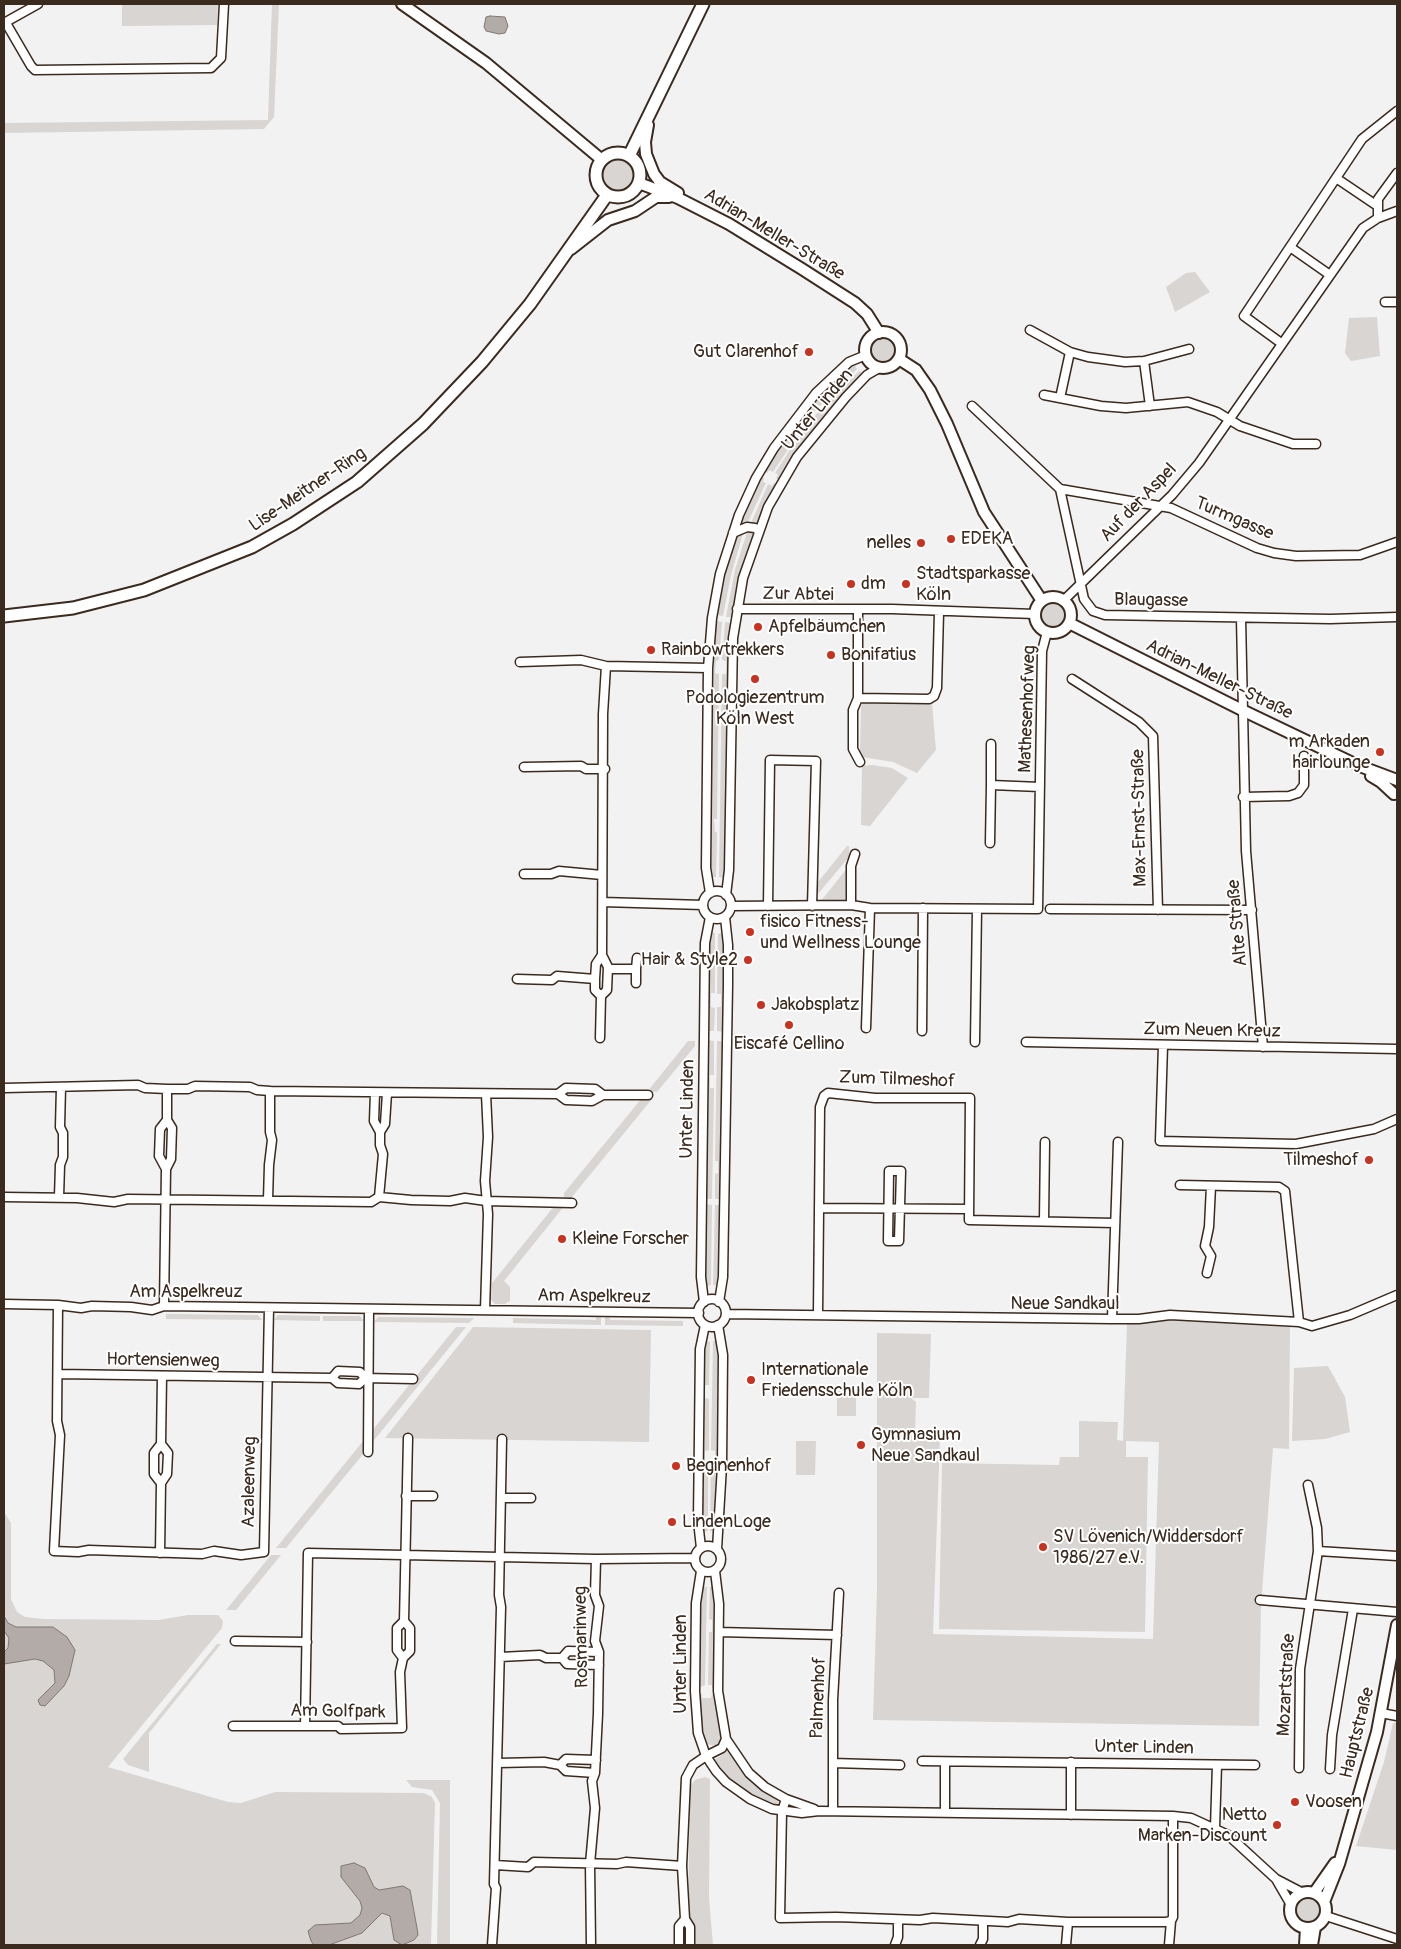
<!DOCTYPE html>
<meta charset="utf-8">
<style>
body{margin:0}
#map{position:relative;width:1401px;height:1949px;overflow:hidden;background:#f3f2f2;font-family:Pangolin,sans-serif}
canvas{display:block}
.frame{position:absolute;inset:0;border:5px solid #3b2a1e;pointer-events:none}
</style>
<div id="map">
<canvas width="1401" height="1949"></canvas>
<div class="frame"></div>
</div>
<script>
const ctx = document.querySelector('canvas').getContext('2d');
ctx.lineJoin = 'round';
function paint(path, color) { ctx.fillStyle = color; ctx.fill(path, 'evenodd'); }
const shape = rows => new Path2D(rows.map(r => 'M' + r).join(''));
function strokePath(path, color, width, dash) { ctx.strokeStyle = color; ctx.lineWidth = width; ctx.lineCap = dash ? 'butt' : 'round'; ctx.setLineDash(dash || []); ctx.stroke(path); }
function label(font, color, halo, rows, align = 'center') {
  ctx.font = font + ' Pangolin,sans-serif'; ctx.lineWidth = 4; ctx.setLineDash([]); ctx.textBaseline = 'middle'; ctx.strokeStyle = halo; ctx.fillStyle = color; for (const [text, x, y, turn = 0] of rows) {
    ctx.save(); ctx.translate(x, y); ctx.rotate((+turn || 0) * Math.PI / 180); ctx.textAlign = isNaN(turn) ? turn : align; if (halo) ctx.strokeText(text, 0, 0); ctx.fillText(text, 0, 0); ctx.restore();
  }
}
paint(shape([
 [122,4,218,4,217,25,122,26],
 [272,4,279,4,274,117,264,129,4,133,4,123,268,120],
 '599 175a18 18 0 1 1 36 0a18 18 0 1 1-36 0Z',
 [1195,272,1210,292,1175,312,1166,287,1186,273],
 [1377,317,1380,356,1351,361,1345,353,1349,318],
 '871 349a12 12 0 1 1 24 0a12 12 0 1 1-24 0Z',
 [854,364,857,369,814,412,811,410,803,420,806,423,773,472,769,470,767,473,764,472,806,410],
 [859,371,864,375,816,426,779,480,776,478,778,475,775,473,798,437,817,413],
 [762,477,764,478,763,482,766,483,747,524,740,526],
 [774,483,777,484,759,522,751,523,768,484,772,486],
 [748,529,755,533,747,557,733,617,726,617,735,570],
 [744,530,731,575,723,616,716,615,723,575,735,538],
 '1041 615a12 12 0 1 1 24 0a12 12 0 1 1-24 0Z',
 [715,621,722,622,719,660,716,661,715,673,719,674,717,819,714,819,715,832,717,832,716,877,711,877,711,768],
 [725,622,732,623,727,866,725,878,719,877,722,674,726,674,726,661,722,660],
 [863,703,932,703,936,750,917,773,893,762,862,757,860,753,861,706],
 [872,765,892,768,908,778,870,826,861,825,862,766],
 [847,846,849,846,849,857,817,895,818,882],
 [848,867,848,897,844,901,821,901],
 [710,932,715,933,715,993,711,993,711,1007,715,1008,714,1031,707,1031,708,947],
 [724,932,726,938,724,1032,717,1031,717,1007,721,1007,721,994,717,994,718,934],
 [707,1040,714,1041,714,1075,710,1075,710,1088,714,1088,712,1199,705,1199],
 [688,1041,695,1041,695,1046,657,1092,647,1092],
 [717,1041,724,1041,722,1199,715,1199,715,1174,718,1173,718,1161,715,1161],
 [642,1098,652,1099,571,1198,564,1198,564,1193],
 [705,1204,712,1205,711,1285,706,1286],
 [555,1205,565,1205,504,1281,510,1287,510,1301,505,1304,495,1304,491,1300,492,1283],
 [715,1205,722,1205,719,1286,713,1285],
 [166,1314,258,1315,262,1320,166,1319],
 [596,1314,601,1314,601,1325,513,1323,513,1318,596,1320],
 [605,1314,609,1314,610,1320,683,1321,683,1326,605,1325],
 [278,1315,320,1316,320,1321,274,1320],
 [323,1316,360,1316,364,1321,323,1321],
 [378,1317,474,1318,469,1323,374,1322],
 [1163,1320,1290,1327,1289,1449,1273,1448,1261,1605,1259,1726,873,1720,877,1589,877,1333,931,1334,929,1398,911,1398,916,1402,915,1434,940,1437,933,1634,1153,1639,1159,1442,1126,1441,1126,1457,1148,1457,1145,1632,939,1629,942,1463,1059,1465,1060,1457,1079,1457,1079,1421,1118,1422,1117,1440,1123,1441,1127,1324],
 [456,1327,466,1327,371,1444,371,1432],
 [473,1327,651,1330,649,1442,385,1438],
 [705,1340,710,1342,709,1385,705,1385,705,1398,709,1399,709,1450,705,1451,705,1463,708,1464,708,1531,702,1532],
 [719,1340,718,1520,716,1532,710,1531,711,1464,715,1464,715,1451,711,1450,713,1341],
 [1328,1366,1345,1397,1350,1432,1325,1439,1292,1441,1294,1368],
 [837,1391,856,1391,856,1416,837,1416],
 [364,1440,364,1453,286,1548,276,1548],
 [796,1441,816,1441,815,1475,796,1475],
 [4,1512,11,1523,11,1599,17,1612,25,1617,44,1619,159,1620,188,1615,218,1615,223,1621,222,1628,108,1767,228,1802,241,1803,275,1792,424,1793,432,1797,435,1803,431,1945,4,1945],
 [271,1555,281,1555,236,1610,226,1610],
 [701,1586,707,1587,705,1685,698,1688],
 [715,1586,716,1688,712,1688,712,1685,708,1685,709,1632,712,1632,712,1620,709,1619,710,1587],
 [217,1644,221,1644,149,1733,149,1772,128,1765,123,1759],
 [698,1694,702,1694,702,1698,711,1698,712,1694,716,1694,722,1733,721,1740,716,1746,706,1744,703,1738,699,1725],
 [1393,1723,1397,1723,1397,1850,1356,1846,1384,1762],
 [729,1750,778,1799,778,1805,774,1806,758,1800,734,1785,724,1775,714,1760],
 [705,1777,710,1779,709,1897,713,1945,693,1945,693,1921,688,1915,690,1787,695,1780],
 [406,1780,450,1780,450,1945,437,1945,440,1803,432,1790,412,1787],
 '1297 1910a12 12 0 1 1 24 0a12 12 0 1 1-24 0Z'
]), '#d8d5d2');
const water = shape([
 [490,16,505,17,508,26,505,33,499,34,486,31,484,27,486,17,490,16],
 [4,1616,8,1623,16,1627,53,1627,67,1637,75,1650,69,1676,64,1686,45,1706,40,1705,38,1700,55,1683,54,1670,43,1661,35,1659,4,1664,4,1652,8,1648,9,1638,4,1631,4,1616],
 [354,1863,365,1868,374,1887,379,1890,403,1886,410,1890,417,1928,418,1935,414,1940,402,1945,394,1940,390,1916,382,1913,362,1933,329,1945,314,1945,311,1941,308,1931,315,1925,351,1923,360,1915,362,1908,360,1901,341,1877,341,1866,354,1863]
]);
paint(water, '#b2aba7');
strokePath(water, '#827770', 1);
const minor = shape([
 [4,23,38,4],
 [6,23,31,66,35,70,211,68,221,58,224,4],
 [1376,205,1336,178,1362,139,1397,111],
 [1378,218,1378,199,1397,173],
 [1290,247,1330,275],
 [1385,302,1397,302],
 [1030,330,1070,352,1088,357,1125,362,1144,361,1189,349],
 [1281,343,1244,316,1336,178],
 [1144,361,1150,406],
 [1044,395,1101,406,1126,408,1188,402,1217,412,1240,426,1293,444,1316,444],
 [1060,398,1070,352],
 [972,406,1060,489,1084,599,1093,611,1105,615,1330,619,1397,617],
 [1060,489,1171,508,1257,548,1274,553,1296,556,1360,555,1397,542],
 [733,533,747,527,755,528,759,531],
 [1063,601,1172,495,1199,463,1363,228,1378,218,1397,211],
 [737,609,892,609,1035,614],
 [858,611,858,698,853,710,853,749,860,762],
 [1241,618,1246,851,1263,1047],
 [520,662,581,660,606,666,708,668],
 [1072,679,1139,722,1153,736,1158,910],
 [858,698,929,699,934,696,937,688,939,612],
 [524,767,581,766,586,769,605,769],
 [991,785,991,744],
 [1243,797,1289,796,1298,793,1304,785,1304,756],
 [990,843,991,785,1040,787],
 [524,874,551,874,559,871,602,875],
 '703 905a14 14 0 1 1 28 0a14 14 0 1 1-28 0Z',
 [710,893,706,868,708,668,712,618,720,574,739,515,756,478,774,448,816,393,849,362,866,355],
 [726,895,729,870,733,638,743,578,768,507,797,457,846,397,867,375,879,368],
 [603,902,703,905],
 [851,905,851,866,855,854],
 [731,906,851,905,870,908,1038,909,1042,651,1047,632],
 [768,906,770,760,816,761,812,906],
 [1050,909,1252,910],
 [608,969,636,969,636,983],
 [636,969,637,958],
 [517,979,552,980,557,976,595,979],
 [601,996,607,990,608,967,602,955],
 [866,1028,870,908],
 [922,1031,923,908],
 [600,1038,601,996,595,990,595,979,596,964,602,955,603,714,606,666],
 [975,1042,977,909],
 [1026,1042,1397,1049],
 [1163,1045,1160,1141,1296,1144,1374,1129,1397,1119],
 [4,1088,138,1085,145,1088,167,1089,188,1089,195,1086,250,1087,257,1090,270,1091,270,1132,272,1140,269,1165,268,1200],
 [270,1091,558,1094,566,1088,595,1089,603,1095,648,1095],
 [375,1093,374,1121,380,1132,380,1145,383,1154,379,1197],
 [558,1094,566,1100,592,1101,603,1095],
 [380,1132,385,1124,387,1093],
 [166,1169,159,1156,160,1129,167,1120],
 [889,1171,901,1171,899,1241,888,1241,889,1171],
 [1180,1185,1279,1187,1285,1191,1299,1322],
 [4,1197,77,1198,114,1202,128,1199,371,1202,379,1197,411,1200,450,1201,465,1198,486,1201,572,1203],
 [59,1197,60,1165,63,1157,63,1133,60,1127,61,1087],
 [819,1208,969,1209],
 [1044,1221,1045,1142],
 [1207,1273,1211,1256,1205,1246,1209,1227,1211,1186],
 '698 1313a14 14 0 1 1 28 0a14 14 0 1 1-28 0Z',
 [704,1302,701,1277,704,1038,705,943,710,917],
 [719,1302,723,1277,728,985,728,945,725,917],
 [4,1304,58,1305,81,1308,92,1306,131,1307,152,1310,164,1306,699,1313],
 [58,1305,57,1421,60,1435,54,1551,78,1552,89,1550,202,1554,214,1551,241,1555,264,1552,269,1308],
 [164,1306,166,1169,171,1159,172,1128,167,1120,167,1089],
 [485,1310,488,1214,485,1181,488,1137,486,1094],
 [726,1314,1112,1319,1139,1319,1170,1315,1299,1322,1312,1326,1350,1315,1397,1295],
 [818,1315,820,1107,824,1096,828,1093,875,1098,970,1098,969,1220,1115,1223],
 [1112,1319,1118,1142],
 [58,1374,332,1378,338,1371,360,1372,365,1378,413,1379],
 [332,1378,338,1383,359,1384,365,1378],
 [368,1452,369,1309],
 [161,1483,154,1474,154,1453,161,1444],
 [406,1496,433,1496],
 [502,1498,531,1498],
 '695 1559a13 13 0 1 1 26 0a13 13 0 1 1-26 0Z',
 [701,1548,698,1521,700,1349,705,1325],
 [717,1549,722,1466,723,1355,718,1325],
 [1318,1551,1397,1556],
 [160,1553,161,1483,167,1474,168,1453,161,1444,162,1376],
 [701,1571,696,1603,695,1691,698,1733,706,1756,716,1771,726,1782,750,1799,772,1809,802,1813,819,1811,1173,1816,1191,1818,1228,1835,1276,1879,1303,1893],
 [715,1571,719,1604,718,1691,726,1739,749,1773,765,1787,786,1799,814,1809],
 [1260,1600,1397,1612],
 [719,1632,837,1635],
 [235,1641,307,1642],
 [500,1657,540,1655,546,1658,562,1658,567,1664,599,1665],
 [403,1658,397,1650,397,1628,404,1621],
 [562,1658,568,1651,599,1652],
 [1381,1713,1397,1716],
 [233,1726,338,1726,341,1729,402,1728,400,1672,403,1658,410,1651,410,1628,404,1621,408,1438],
 [305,1726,308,1553,596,1559,695,1558],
 [922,1761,1255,1765],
 [498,1763,544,1762,560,1765,566,1771,595,1773],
 [833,1763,900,1765],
 [560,1765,566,1759,596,1760],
 [1299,1768,1300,1669,1318,1551,1317,1528,1308,1485],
 [1330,1769,1332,1735,1353,1609],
 [786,1799,782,1811,780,1918,836,1917,920,1920,933,1918,1008,1922,1019,1919,1068,1922,1166,1922,1171,1921,1173,1917,1173,1816],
 [833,1811,833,1700,839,1593],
 [945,1813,945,1762],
 [1071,1815,1071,1762],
 [1215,1828,1217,1765],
 [495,1865,528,1867,534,1862,617,1864,626,1862,682,1866],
 [1276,1879,1291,1905],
 [1326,1916,1397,1939],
 [685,1919,690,1927,690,1945],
 [492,1945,496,1888,494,1884,501,1607,499,1595,502,1439],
 [591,1945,590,1864,595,1808,592,1781,595,1773,598,1714,599,1652,595,1641,599,1606,595,1595,596,1559],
 [679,1945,679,1926,685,1919,682,1866,686,1778,693,1765,706,1756,722,1748,726,1739],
 [895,1945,898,1937,898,1920],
 [980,1945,983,1939,983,1921],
 [1066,1945,1068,1922],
 [1169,1945,1171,1921]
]);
const tertiary = shape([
 [402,4,486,63,602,160],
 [648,125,645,142,646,154,654,174,660,182,678,193],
 [639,183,678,198,729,224,802,269,855,303,867,314,879,333],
 [571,249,608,220,635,211,656,197,669,197],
 '865 350a18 18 0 1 1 36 0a18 18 0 1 1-36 0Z',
 [899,359,916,370,930,390,947,424,984,512,1042,601],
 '1035 615a18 18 0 1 1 36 0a18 18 0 1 1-36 0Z',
 [1069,623,1244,711,1357,765,1397,780],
 [1371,776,1381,782,1394,794],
 '1290 1910a18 18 0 1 1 36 0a18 18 0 1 1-36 0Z',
 [1314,1893,1335,1863],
 [1324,1902,1339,1864,1377,1732,1397,1625],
 [1305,1945,1306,1928],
 [1312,1945,1315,1927]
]);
const secondary = shape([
 '596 175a22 22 0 1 1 44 0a22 22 0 1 1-44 0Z',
 [629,156,703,4],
 [4,616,73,608,144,590,252,547,293,524,357,482,423,424,482,362,530,304,607,195]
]);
strokePath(minor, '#3b2a1e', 11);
strokePath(tertiary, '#3b2a1e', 14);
strokePath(secondary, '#3b2a1e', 15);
strokePath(minor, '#fff', 8);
strokePath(tertiary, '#fff', 10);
strokePath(secondary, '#fff', 11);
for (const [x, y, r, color] of [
 [809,352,5,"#c8321e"],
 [951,539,5,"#c8321e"],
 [921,543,5,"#c8321e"],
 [851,584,5,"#c8321e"],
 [906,584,5,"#c8321e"],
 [758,627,5,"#c8321e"],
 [651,650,5,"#c8321e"],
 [831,655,5,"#c8321e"],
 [755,679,5,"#c8321e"],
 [1380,752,5,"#c8321e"],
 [750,932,5,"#c8321e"],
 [748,960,5,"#c8321e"],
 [761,1005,5,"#c8321e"],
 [789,1025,5,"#c8321e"],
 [1369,1160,5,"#c8321e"],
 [562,1239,5,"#c8321e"],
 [751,1380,5,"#c8321e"],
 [861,1445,5,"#c8321e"],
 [676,1466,5,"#c8321e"],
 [672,1522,5,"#c8321e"],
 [1043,1547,5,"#c8321e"],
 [1295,1802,5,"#c8321e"],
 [1277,1825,5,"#c8321e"]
]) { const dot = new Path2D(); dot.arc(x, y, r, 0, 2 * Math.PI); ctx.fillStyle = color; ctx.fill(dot); strokePath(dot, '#fff', 2); }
label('18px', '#3b2a1e', '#fff', [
 ["Adrian-Meller-Straße",774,235,31],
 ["Unter Linden",818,410,-50],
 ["Lise-Meitner-Ring",308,490,-34],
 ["Auf der Aspel",1139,503,-46],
 ["Turmgasse",1234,519,23],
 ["Zur Abtei",798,595,1],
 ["Blaugasse",1151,601,1],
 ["Adrian-Meller-Straße",1219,680,26],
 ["Mathesenhofweg",1028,709,-88],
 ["Max-Ernst-Straße",1140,818,-91],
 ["Alte Straße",1238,923,-95],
 ["Zum Neuen Kreuz",1212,1031,1],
 ["Zum Tilmeshof",897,1080,2],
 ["Unter Linden",688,1109,-89],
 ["Am Aspelkreuz",186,1292],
 ["Am Aspelkreuz",594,1297,1],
 ["Neue Sandkaul",1065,1304],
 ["Hortensienweg",163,1361,1],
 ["Azaleenweg",250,1482,-89],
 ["Rosmarinweg",582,1637,-91],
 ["Unter Linden",681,1664,-90],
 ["Mozartstraße",1287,1685,-87],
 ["Palmenhof",819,1698,-88],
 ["Am Golfpark",338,1712,1],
 ["Hauptstraße",1358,1733,-76],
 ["Unter Linden",1144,1748,1]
]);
label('18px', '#3b2a1e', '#fff', [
 ["Gut Clarenhof",799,352,"right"],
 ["EDEKA",961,539],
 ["nelles",911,543,"right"],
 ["Stadtsparkasse",916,574],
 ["Köln",916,595],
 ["dm",861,584],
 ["Apfelbäumchen",768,627],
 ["Rainbowtrekkers",661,650],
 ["Bonifatius",841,655],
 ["Podologiezentrum",755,698,"center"],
 ["Köln West",755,719,"center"],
 ["m Arkaden",1370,742,"right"],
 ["hairlounge",1370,763,"right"],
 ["fisico Fitness-",760,922],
 ["und Wellness Lounge",760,943],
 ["Hair & Style2",738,960,"right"],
 ["Jakobsplatz",771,1005],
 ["Eiscafé Cellino",789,1044,"center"],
 ["Tilmeshof",1359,1160,"right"],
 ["Kleine Forscher",572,1239],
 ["Internationale",761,1370],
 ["Friedensschule Köln",761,1391],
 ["Gymnasium",871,1435],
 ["Neue Sandkaul",871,1456],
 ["Beginenhof",686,1466],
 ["LindenLoge",682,1522],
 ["SV Lövenich/Widdersdorf",1053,1537],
 ["1986/27 e.V.",1053,1558],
 ["Voosen",1305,1802],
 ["Netto",1267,1815,"right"],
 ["Marken-Discount",1267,1836,"right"]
], 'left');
</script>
